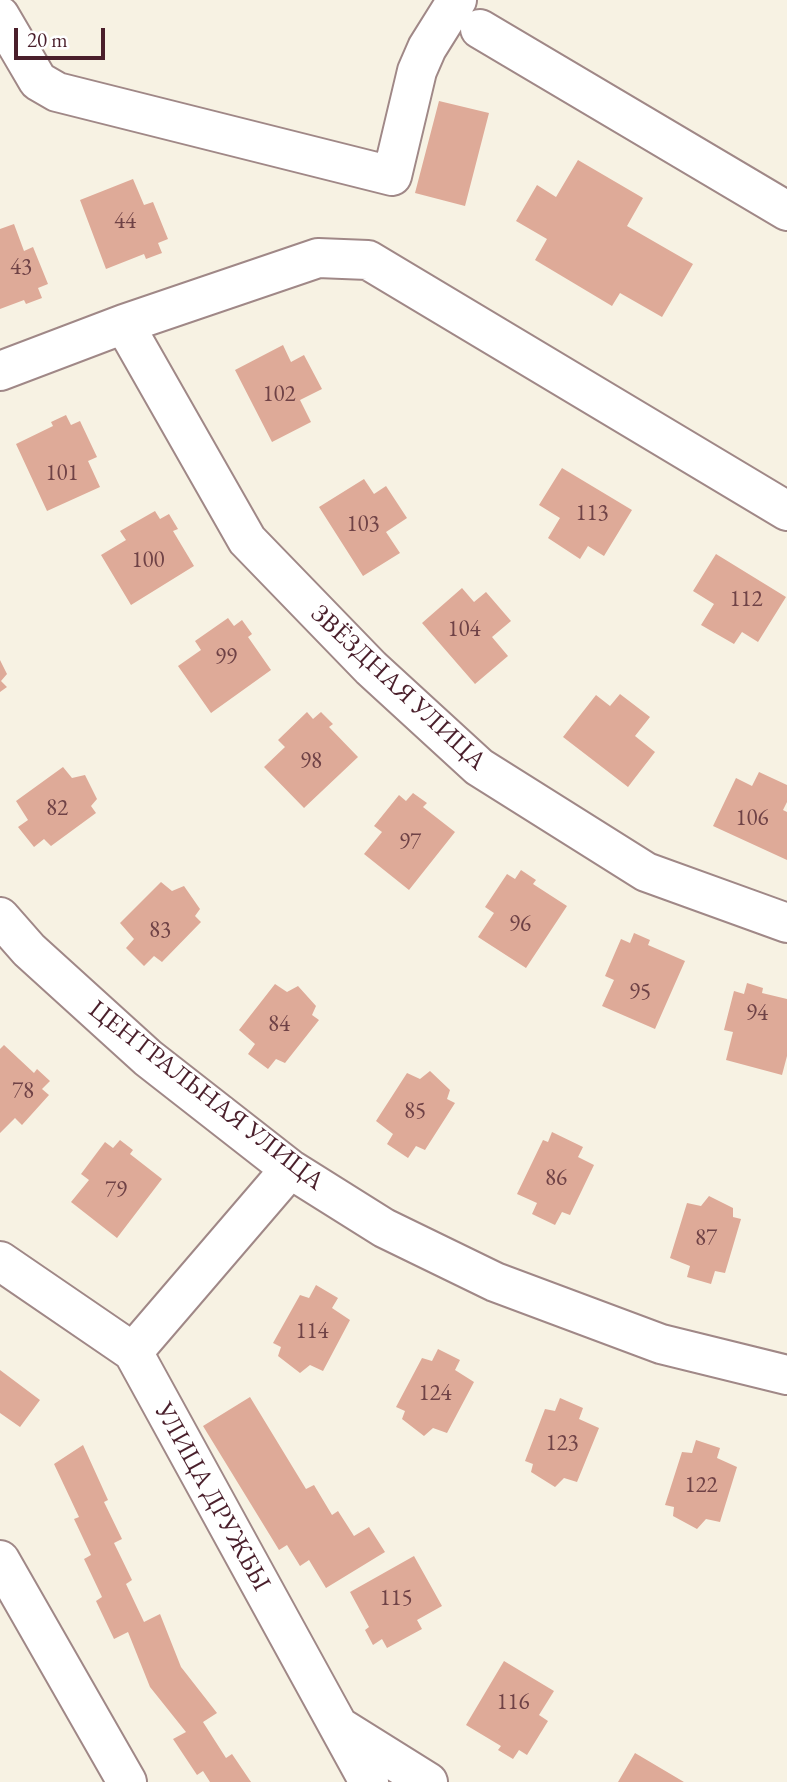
<!DOCTYPE html>
<meta charset="utf-8">
<style>
body{margin:0}
#map{position:relative;width:787px;height:1782px;overflow:hidden;background:#f7f2e3;font-family:"EB Garamond",serif}
canvas{display:block}
.scale{position:absolute;left:14px;top:28px;width:91px;height:32px;box-sizing:border-box;border:4px solid #4a1f2b;border-top:0;padding-left:9px;font-size:21px;line-height:24px;white-space:nowrap;color:#4a1f2b;-webkit-text-stroke:5px #fff;paint-order:stroke}
</style>
<div id="map">
<canvas width="787" height="1782"></canvas>
<div class="scale">20 m</div>
</div>
<script>
const ctx = document.querySelector('canvas').getContext('2d');
ctx.lineJoin = 'round';
function paint(path, color) { ctx.fillStyle = color; ctx.fill(path, 'evenodd'); }
const shape = rows => new Path2D(rows.map(r => 'M' + r).join(''));
function strokePath(path, color, width, dash) { ctx.strokeStyle = color; ctx.lineWidth = width; ctx.lineCap = dash ? 'butt' : 'round'; ctx.setLineDash(dash || []); ctx.stroke(path); }
function label(font, color, halo, rows, align = 'center') {
  ctx.font = font + ' "EB Garamond",serif'; ctx.lineWidth = 5; ctx.setLineDash([]); ctx.textBaseline = 'middle'; ctx.strokeStyle = halo; ctx.fillStyle = color; for (const [text, x, y, turn = 0] of rows) {
    ctx.save(); ctx.translate(x, y); ctx.rotate((+turn || 0) * Math.PI / 180); ctx.textAlign = isNaN(turn) ? turn : align; if (halo) ctx.strokeText(text, 0, 0); ctx.fillText(text, 0, 0); ctx.restore();
  }
}
paint(shape([
 [439,101,489,113,465,206,415,193],
 [578,160,643,198,627,226,693,264,662,317,620,293,612,306,535,260,547,239,516,221,537,185,556,197],
 [133,179,144,205,153,202,168,239,158,243,162,253,146,259,144,254,106,269,80,200],
 [14,224,24,251,33,247,48,284,38,288,42,298,26,304,24,300,0,309,0,229],
 [283,345,291,362,304,355,322,389,300,400,311,422,272,442,235,370],
 [66,415,71,425,80,421,97,457,88,461,100,487,47,511,16,444,53,426,51,422],
 [562,468,632,510,604,556,588,546,580,559,548,538,560,518,539,505],
 [364,479,374,494,386,486,407,518,386,532,400,553,363,576,319,507],
 [155,511,160,519,169,514,178,529,173,531,194,566,131,605,101,555,126,540,120,531],
 [716,554,786,597,758,642,742,632,734,644,701,625,714,604,693,591],
 [462,588,474,602,486,592,511,621,492,637,508,656,475,684,422,623],
 [228,618,234,626,242,620,252,634,248,637,271,670,211,713,178,666,201,650,195,641],
 [0,660,7,674,1,681,7,687,0,692],
 [620,694,650,717,635,736,655,752,628,787,563,737,596,695,610,706],
 [307,712,313,719,321,712,333,724,329,727,358,757,304,808,264,767,285,747,278,740],
 [63,767,72,778,85,775,97,799,91,806,96,813,51,846,44,839,34,847,18,827,28,820,16,801],
 [759,772,787,785,787,802,783,810,787,812,787,860,713,826,736,778,752,786],
 [413,793,427,803,423,807,455,832,409,890,364,854,382,832,374,826,399,795,406,801],
 [521,870,536,880,533,884,567,906,526,968,478,937,494,913,485,907,507,874,515,879],
 [161,882,172,891,184,886,200,909,195,916,201,922,162,962,154,956,144,966,126,948,134,939,120,923],
 [634,933,650,940,648,945,685,961,655,1029,602,1006,614,980,605,976,621,939,630,943],
 [747,983,763,988,762,993,787,999,787,1056,782,1075,726,1060,733,1032,724,1030,734,991,744,994],
 [275,984,287,992,298,986,316,1006,312,1015,319,1020,285,1063,276,1059,268,1069,248,1054,255,1044,239,1030],
 [4,1045,34,1073,37,1069,50,1081,42,1089,49,1095,22,1125,15,1118,0,1133,0,1049],
 [430,1071,450,1090,447,1099,455,1103,425,1150,416,1146,408,1158,387,1144,393,1134,376,1121,407,1073,420,1079],
 [552,1132,583,1147,578,1157,594,1165,570,1215,562,1212,555,1225,532,1214,537,1203,517,1194,543,1140,548,1142],
 [120,1140,133,1150,130,1154,162,1179,117,1238,71,1202,89,1180,81,1174,105,1142,113,1148],
 [709,1196,733,1208,733,1217,741,1219,725,1273,715,1271,711,1284,687,1277,690,1266,670,1258,687,1203,701,1206],
 [316,1285,338,1298,332,1308,350,1320,323,1371,310,1365,300,1373,278,1356,281,1347,273,1343,300,1295,309,1298],
 [438,1349,460,1360,455,1370,474,1382,447,1433,433,1428,424,1436,402,1419,405,1411,396,1407,422,1358,432,1361],
 [0,1370,40,1400,20,1427,0,1413],
 [250,1397,306,1489,314,1485,332,1515,338,1511,354,1536,369,1527,385,1552,326,1588,309,1560,300,1566,287,1545,279,1550,203,1426],
 [560,1398,583,1408,579,1419,599,1428,577,1482,564,1478,555,1487,531,1472,533,1464,525,1461,545,1409,555,1411],
 [696,1440,720,1448,717,1458,737,1467,720,1522,706,1519,697,1529,673,1516,674,1507,665,1505,682,1452,692,1453],
 [83,1445,108,1500,104,1502,122,1539,114,1543,132,1580,126,1584,144,1622,160,1614,181,1667,217,1713,203,1722,226,1758,232,1754,251,1782,210,1782,203,1771,197,1775,173,1739,186,1732,150,1687,128,1632,114,1639,96,1601,102,1597,84,1559,91,1555,74,1519,79,1517,54,1464],
 [414,1556,442,1606,417,1620,422,1629,387,1648,382,1639,373,1645,365,1630,369,1627,350,1592],
 [504,1661,554,1691,539,1715,548,1721,527,1755,519,1750,513,1759,498,1750,501,1746,466,1725],
 [635,1753,684,1782,618,1782]
]), '#deaa98');
const minor = shape([
 [0,16,38,81,57,92,392,176,417,71,427,48,457,0],
 [480,29,787,211],
 [124,324,247,540,371,668,479,767,646,872,787,923],
 [0,371,124,324,318,258,368,260,787,511],
 [0,917,29,950,148,1058,290,1169,384,1228,495,1282,661,1344,787,1375],
 [0,1261,133,1352,369,1782],
 [133,1352,290,1169],
 [0,1560,127,1782],
 [340,1727,428,1782]
]);
strokePath(minor, '#a08887', 42);
strokePath(minor, '#fff', 38);
label('23px', '#6f4246', null, [
 ["44",125,222],
 ["43",21,268],
 ["102",279,395],
 ["101",62,474],
 ["113",592,514],
 ["103",363,525],
 ["100",148,561],
 ["112",746,600],
 ["104",464,630],
 ["99",226,658],
 ["98",311,762],
 ["82",57,809],
 ["106",752,819],
 ["97",410,843],
 ["96",520,925],
 ["83",160,931],
 ["95",640,993],
 ["94",757,1014],
 ["84",279,1025],
 ["78",23,1092],
 ["85",415,1112],
 ["86",556,1179],
 ["79",116,1191],
 ["87",706,1239],
 ["114",312,1332],
 ["124",435,1394],
 ["123",562,1444],
 ["122",701,1486],
 ["115",396,1599],
 ["116",513,1703]
]);
label('26px', '#4a1f2b', '#fff', [
 ["ЗВЁЗДНАЯ УЛИЦА",398,688,43],
 ["ЦЕНТРАЛЬНАЯ УЛИЦА",206,1096,38],
 ["УЛИЦА ДРУЖБЫ",212,1497,61]
]);
</script>
